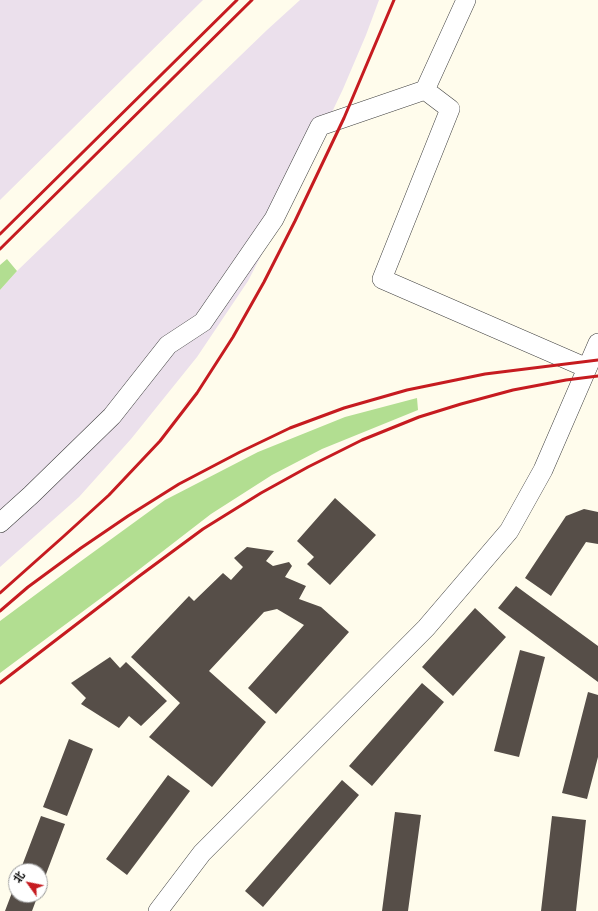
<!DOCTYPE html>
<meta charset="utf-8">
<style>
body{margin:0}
#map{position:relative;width:598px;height:911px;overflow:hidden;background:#fffcec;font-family:"Libre Baskerville","Noto Sans SC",serif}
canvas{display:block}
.north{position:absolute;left:8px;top:863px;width:40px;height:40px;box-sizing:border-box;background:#fff;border:1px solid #9e9e9e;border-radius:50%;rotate:303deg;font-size:11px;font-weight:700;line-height:16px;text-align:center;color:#0d0d0d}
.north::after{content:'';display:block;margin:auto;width:14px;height:18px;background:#c61b20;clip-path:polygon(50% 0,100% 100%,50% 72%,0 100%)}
</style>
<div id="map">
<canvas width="598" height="911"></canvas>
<div class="north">北</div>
</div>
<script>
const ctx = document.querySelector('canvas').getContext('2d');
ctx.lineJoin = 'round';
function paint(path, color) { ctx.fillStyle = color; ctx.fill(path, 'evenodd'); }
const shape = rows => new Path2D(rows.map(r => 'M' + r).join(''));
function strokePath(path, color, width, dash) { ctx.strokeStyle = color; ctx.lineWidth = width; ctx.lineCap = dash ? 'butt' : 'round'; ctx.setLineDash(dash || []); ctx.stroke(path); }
paint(shape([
 [0,0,203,0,0,200],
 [300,0,379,0,366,35,343,89,293,194,248,281,197,357,131,439,79,497,0,567,0,290,17,271,267,30]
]), '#ebe0ec');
paint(shape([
 [7,259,17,271,0,290,0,265],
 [417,398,418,410,322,449,272,475,211,514,132,575,0,673,0,621,77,564,165,500,258,452,345,417]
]), '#b2de91');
paint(shape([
 [335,498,376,535,330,585,307,564,314,557,297,541],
 [584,509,598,512,598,544,586,542,551,596,525,578,566,516],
 [247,547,274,551,266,561,273,566,289,562,292,566,285,577,306,586,299,599,321,607,349,632,276,714,248,688,304,625,277,609,264,612,209,671,266,722,212,787,149,737,180,703,131,657,189,596,194,601,223,573,231,580,243,567,234,558],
 [516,586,598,646,598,682,498,608],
 [475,608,506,637,453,696,422,667],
 [520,650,545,657,519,757,494,751],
 [110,657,120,668,126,662,167,701,141,726,129,716,119,728,81,704,86,698,71,683],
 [422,683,444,702,372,786,349,766],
 [588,692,598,695,598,757,587,799,562,793],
 [69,739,93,749,67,816,43,807],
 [168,775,190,791,127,875,106,859],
 [342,780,359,795,263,907,245,891],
 [395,812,421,815,408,911,382,911],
 [41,816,65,824,40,890,40,871,20,871],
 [552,816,586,820,576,911,541,911],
 [16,882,16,895,38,895,32,911,5,911]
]), '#564e48');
const minor = shape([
 [425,90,450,109,382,279,587,368],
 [0,523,31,495,112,416,168,345,203,322,274,219,320,126,425,90,466,0],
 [158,911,202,853,426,628,509,531,543,470,598,343]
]);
strokePath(minor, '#404040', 20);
strokePath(minor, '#fff', 19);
strokePath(shape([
 [0,234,237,0],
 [0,249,252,0],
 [0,593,64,536,109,495,160,441,197,393,233,337,264,282,295,221,344,118,394,0],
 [0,611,28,587,81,548,128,516,179,484,240,452,290,428,344,408,407,390,485,374,598,360],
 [0,683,138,577,203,529,261,493,308,467,362,440,419,417,461,404,513,390,566,380,598,376]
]), '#c61b20', 3);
</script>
